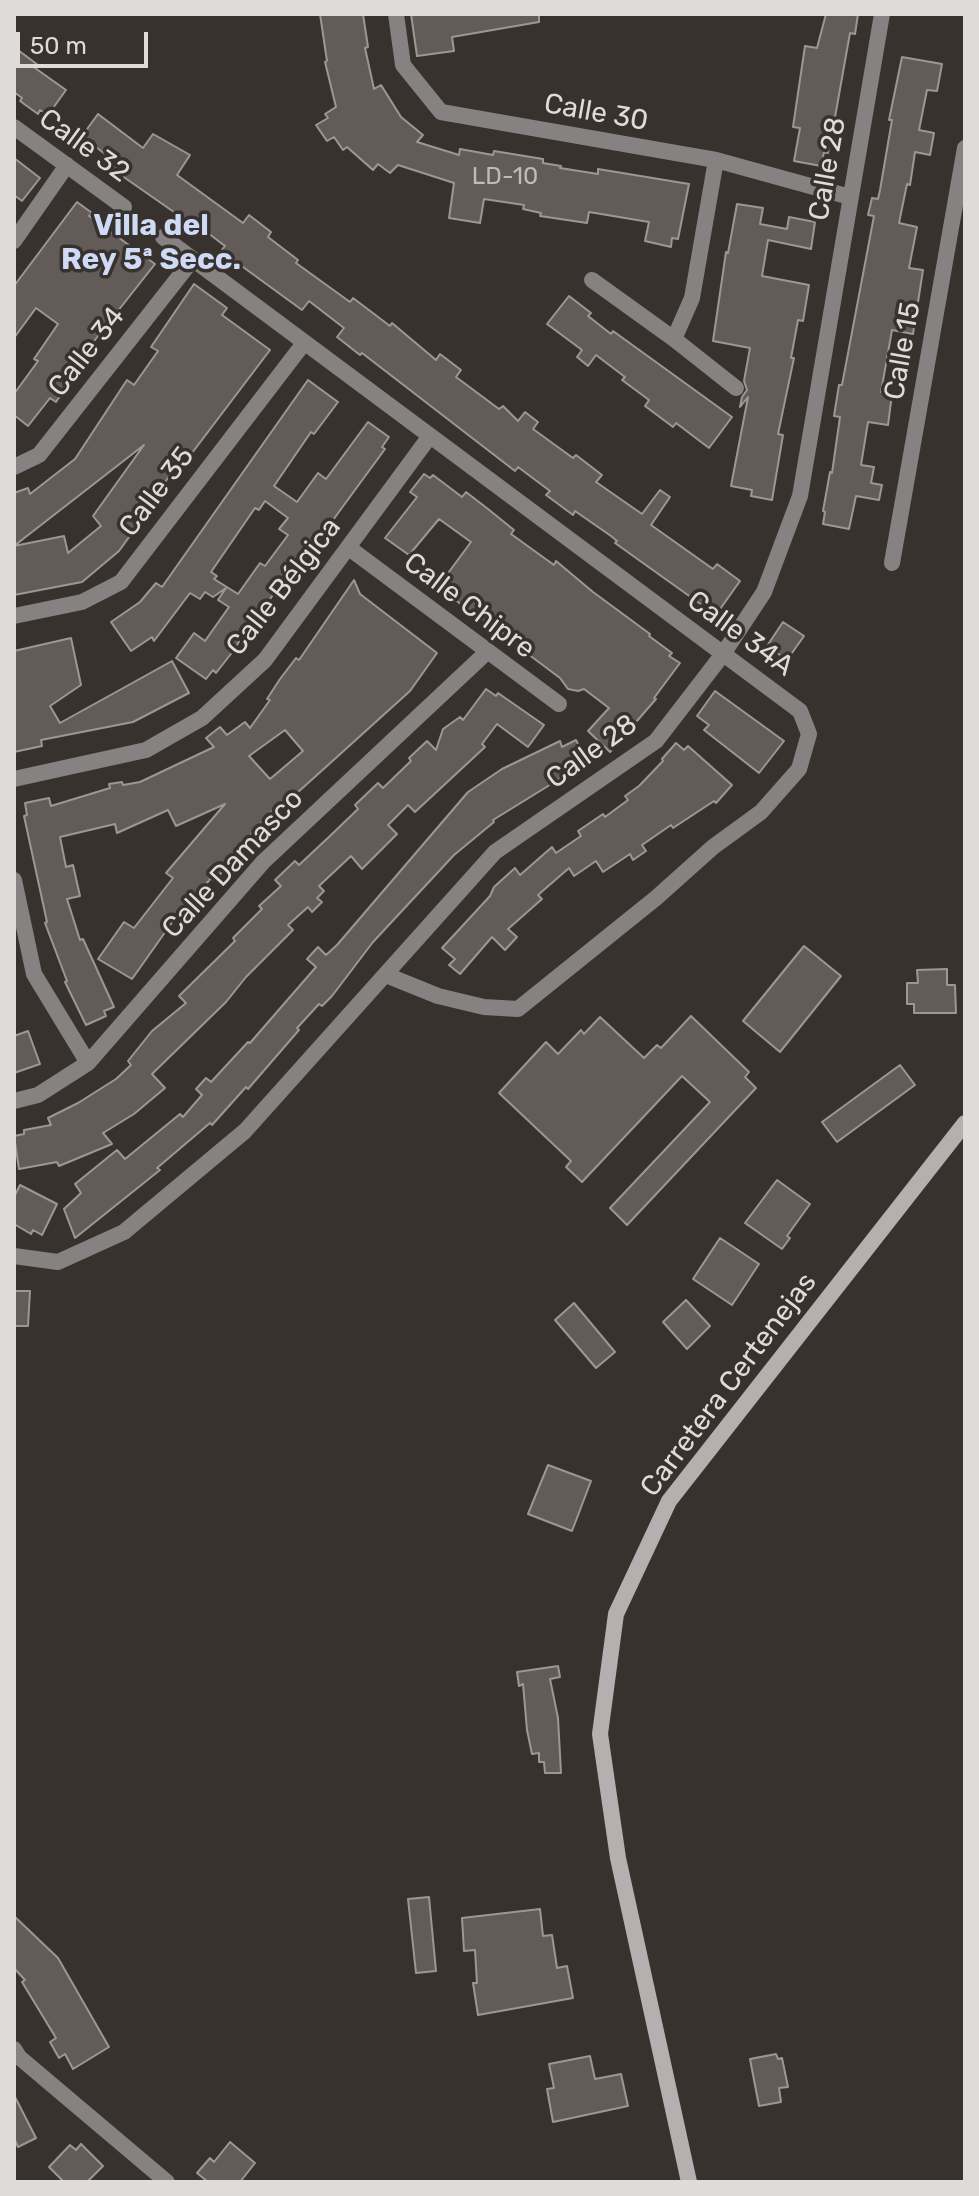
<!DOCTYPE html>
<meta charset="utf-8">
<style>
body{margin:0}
#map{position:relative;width:979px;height:2196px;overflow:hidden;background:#38322e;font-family:Rubik,sans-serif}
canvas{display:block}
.frame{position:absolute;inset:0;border:16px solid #dfdbd9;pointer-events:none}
.scale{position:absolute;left:16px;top:32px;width:132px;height:36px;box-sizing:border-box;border:4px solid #dfdbd9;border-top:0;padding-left:10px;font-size:24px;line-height:28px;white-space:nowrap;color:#dfdbd9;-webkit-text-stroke:6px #38322e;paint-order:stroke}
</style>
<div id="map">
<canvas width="979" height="2196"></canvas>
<div class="frame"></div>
<div class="scale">50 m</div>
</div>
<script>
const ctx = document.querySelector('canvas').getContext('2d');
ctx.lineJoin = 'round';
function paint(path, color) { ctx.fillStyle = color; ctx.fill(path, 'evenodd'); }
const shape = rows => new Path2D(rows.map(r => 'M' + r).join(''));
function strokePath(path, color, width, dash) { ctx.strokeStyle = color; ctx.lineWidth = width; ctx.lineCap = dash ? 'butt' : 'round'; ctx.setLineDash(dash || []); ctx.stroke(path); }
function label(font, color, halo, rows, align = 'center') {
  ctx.font = font + ' Rubik,sans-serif'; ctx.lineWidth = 7; ctx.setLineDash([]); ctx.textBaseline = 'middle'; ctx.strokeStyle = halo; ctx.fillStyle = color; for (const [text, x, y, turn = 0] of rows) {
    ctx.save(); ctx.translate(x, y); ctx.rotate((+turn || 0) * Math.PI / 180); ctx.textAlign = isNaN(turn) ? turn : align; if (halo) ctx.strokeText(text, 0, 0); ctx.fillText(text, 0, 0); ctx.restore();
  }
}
const building = shape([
 [320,14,363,14,368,47,365,48,374,89,381,85,401,117,423,135,417,142,459,155,460,149,493,155,494,151,543,159,543,163,561,166,560,168,598,174,598,169,689,184,678,239,672,238,671,247,645,241,649,222,589,212,587,223,540,216,541,213,523,209,524,205,484,199,480,223,449,218,454,183,398,165,390,173,378,164,373,170,347,147,343,150,334,137,327,141,316,125,328,118,325,114,336,107,325,62,327,61,320,14],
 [411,14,539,14,539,22,452,37,454,51,417,56,411,14],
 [826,14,858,14,855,34,850,33,832,134,828,153,824,152,821,166,794,161,800,128,793,127,805,46,817,48,826,14],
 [14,47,38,65,35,68,66,90,48,115,40,110,38,114,20,101,22,98,14,92,14,47],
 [902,57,942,64,937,91,927,90,919,130,934,133,930,155,915,152,910,185,907,184,899,223,917,227,909,268,923,270,913,334,892,330,881,392,892,394,888,425,868,422,861,465,874,467,871,483,882,485,879,500,856,496,849,529,823,524,825,512,823,511,830,472,832,473,840,417,834,416,839,385,842,385,874,216,868,215,872,198,878,199,880,190,892,120,889,120,902,57],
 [98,114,143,148,153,134,190,155,177,175,243,223,249,215,271,232,268,237,298,260,296,263,350,302,353,298,390,326,392,323,436,360,440,354,461,370,456,377,499,409,503,406,518,421,525,412,538,422,533,429,573,458,576,455,602,475,596,482,642,514,660,490,670,497,651,525,713,569,717,564,740,581,718,612,708,605,706,608,615,543,617,541,611,536,575,511,573,515,546,495,550,491,518,467,515,471,362,353,360,355,337,337,344,328,309,301,302,310,221,251,225,246,196,224,194,226,105,164,110,158,82,136,98,114],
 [14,158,40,178,22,201,14,195,14,158],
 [77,202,92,213,89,216,155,264,91,345,93,347,56,402,50,398,28,426,14,415,14,394,38,361,34,359,58,324,36,308,14,338,14,286,77,202],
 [737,204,763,208,760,224,787,229,789,217,815,222,811,249,768,240,762,276,809,285,803,321,798,320,791,358,794,358,778,434,783,435,772,500,751,496,752,490,731,486,748,397,740,407,742,397,747,390,744,381,750,348,713,341,726,252,728,253,737,204],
 [194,284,227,308,222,315,270,350,189,457,185,454,163,485,169,490,148,517,145,515,119,551,82,582,14,595,14,493,28,488,30,494,75,459,127,380,134,385,158,351,151,347,194,284],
 [144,445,93,516,101,526,68,553,64,536,14,546,144,445],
 [569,296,591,313,588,316,611,334,613,331,732,417,709,448,676,423,673,427,645,406,649,400,622,380,625,377,596,355,588,366,577,357,582,350,547,324,569,296],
 [308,380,338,402,314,434,311,432,274,486,297,502,318,473,326,479,368,422,389,437,382,447,385,449,292,576,288,572,257,619,254,617,234,650,216,673,213,670,206,679,176,658,194,633,205,641,229,607,218,600,226,588,213,597,205,592,200,599,190,593,154,641,152,637,131,651,111,622,140,602,156,583,162,587,308,380],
 [265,501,288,518,279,529,288,535,265,566,260,563,238,594,214,579,217,576,211,572,255,508,259,510,265,501],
 [424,474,430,478,433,475,462,497,466,492,488,509,514,530,511,534,554,565,556,561,593,592,650,634,649,636,672,653,669,656,680,663,654,698,656,699,610,752,588,731,609,708,584,689,578,691,568,689,560,678,524,651,526,649,468,610,448,594,450,591,440,584,471,542,439,519,409,555,385,538,417,497,410,492,424,474],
 [354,580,360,594,437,653,410,691,276,812,274,809,232,855,228,861,230,863,214,881,211,878,193,900,190,897,132,979,98,959,124,922,134,928,173,878,166,873,225,804,176,826,168,810,117,833,115,824,60,837,66,867,73,865,80,896,67,899,80,940,83,939,114,1007,104,1011,106,1016,86,1025,65,982,67,981,45,923,47,922,24,816,27,815,25,803,49,798,51,806,110,788,109,784,122,782,123,785,140,782,214,747,206,738,220,727,227,735,245,722,250,728,270,700,267,699,280,679,296,658,299,660,354,580],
 [285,730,303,751,270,779,249,756,285,730],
 [783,622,804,636,787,660,767,646,783,622],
 [71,638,81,685,50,706,60,723,172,661,189,693,133,722,41,740,42,746,14,752,14,651,71,638],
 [486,689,496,696,498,693,544,725,528,747,497,724,482,744,485,747,415,812,408,805,388,825,397,834,362,869,351,856,319,886,324,891,317,898,322,902,312,912,308,907,288,925,293,930,246,977,226,1002,152,1074,165,1088,134,1114,103,1133,112,1144,59,1166,57,1162,19,1169,14,1136,24,1134,24,1130,51,1125,48,1118,78,1103,116,1079,131,1065,128,1061,152,1031,186,1003,179,996,235,941,233,938,262,909,259,906,281,886,275,880,295,861,299,865,331,835,358,809,355,805,378,783,383,788,411,761,409,758,427,741,436,750,443,729,460,717,463,720,486,689],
 [715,691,784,741,759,773,704,730,709,725,697,716,715,691],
 [576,740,587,762,493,820,494,822,454,855,373,942,332,996,322,1006,319,1004,297,1028,299,1030,248,1089,246,1087,212,1125,210,1123,157,1168,160,1170,75,1238,64,1209,81,1193,75,1184,117,1150,125,1159,180,1114,183,1117,202,1095,196,1089,206,1078,211,1082,248,1042,250,1043,316,967,307,959,318,947,326,955,337,945,468,792,502,769,560,741,562,747,576,740],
 [676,743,684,750,688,746,732,785,716,803,714,801,673,828,671,825,642,845,646,851,633,860,630,854,603,872,596,861,574,876,569,868,538,895,542,899,508,929,517,937,505,950,492,937,460,974,449,965,455,959,442,948,490,896,494,887,515,868,520,875,552,847,556,853,581,836,578,831,603,814,605,817,628,800,625,796,639,786,663,761,662,759,676,743],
 [804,946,841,976,780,1052,743,1021,804,946],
 [947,969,947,985,955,985,956,1013,914,1013,914,1004,907,1004,907,983,918,983,917,970,947,969],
 [691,1016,749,1072,745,1077,756,1088,627,1225,610,1208,710,1102,682,1076,582,1182,566,1167,571,1161,499,1093,546,1042,558,1054,581,1030,584,1034,600,1017,644,1058,657,1045,661,1048,691,1016],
 [28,1031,40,1064,14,1073,14,1036,28,1031],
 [900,1065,915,1085,837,1142,822,1122,900,1065],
 [777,1180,810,1204,787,1236,790,1238,782,1249,745,1223,777,1180],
 [20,1185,57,1204,42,1235,33,1230,31,1234,14,1224,14,1197,20,1185],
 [720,1238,759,1264,732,1305,693,1279,720,1238],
 [14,1291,30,1291,28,1326,14,1326,14,1291],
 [686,1300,710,1326,687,1349,663,1322,686,1300],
 [574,1303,615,1352,596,1368,555,1320,574,1303],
 [548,1465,591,1481,572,1531,528,1514,548,1465],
 [558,1666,560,1677,550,1679,558,1718,561,1773,545,1773,544,1762,539,1762,539,1753,532,1754,527,1730,523,1684,519,1686,517,1672,558,1666],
 [429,1897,436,1971,416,1973,408,1899,429,1897],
 [540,1909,543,1936,552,1935,557,1968,567,1966,573,1998,478,2015,473,1983,477,1983,475,1950,464,1951,462,1918,540,1909],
 [14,1916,58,1958,109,2047,73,2069,65,2054,59,2058,50,2042,56,2038,22,1982,25,1980,14,1968,14,1916],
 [776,2054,778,2059,782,2058,788,2087,779,2088,781,2102,759,2106,750,2059,776,2054],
 [590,2056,595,2079,621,2074,628,2106,553,2122,547,2089,554,2088,549,2064,590,2056],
 [14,2095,36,2138,18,2147,14,2138,14,2095],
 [230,2142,255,2163,240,2182,208,2182,197,2173,210,2158,214,2162,230,2142],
 [81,2144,103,2166,87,2182,64,2182,49,2167,70,2145,76,2150,81,2144]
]);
paint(building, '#625b57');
strokePath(building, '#9e9692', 2);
strokePath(shape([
 [396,14,403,65,441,112,716,160,850,197],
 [14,127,124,207],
 [163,237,800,711,809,734,799,769,761,812,713,847,656,898,518,1009,484,1007,438,996,386,975],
 [14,241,67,165],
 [592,280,674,339,736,388],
 [674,339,692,298,716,160],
 [14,467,39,455,193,259],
 [349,548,559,704],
 [892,563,965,148],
 [14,616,82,602,121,582,304,343],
 [14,779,146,750,202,718,265,660,430,436],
 [14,880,34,974,88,1063],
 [14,1101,38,1095,88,1063,263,862,487,652],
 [14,1256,58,1262,124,1232,245,1131,495,852,656,741,723,654,764,592,800,496,882,14],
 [14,2049,19,2057,167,2182]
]), '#868282', 16);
strokePath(shape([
 [689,2182,618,1858,600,1734,616,1614,669,1501,965,1123]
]), '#b5afaf', 16);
label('24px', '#c0bbb8', null, [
 ["LD-10",505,177]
]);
label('28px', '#dfdbd9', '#38322e', [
 ["Calle 30",596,113,10],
 ["Calle 32",84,146,36],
 ["Calle 28",828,169,-80],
 ["Calle 15",903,351,-80],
 ["Calle 34",87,352,-52],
 ["Calle 35",157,492,-53],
 ["Calle Bélgica",284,587,-52],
 ["Calle Chipre",469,606,37],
 ["Calle 34A",740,634,36],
 ["Calle 28",592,752,-36],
 ["Calle Damasco",233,864,-47],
 ["Carretera Certenejas",729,1385,-53]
]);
label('bold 30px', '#cedaf6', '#38322e', [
 ["Villa del",151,226],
 ["Rey 5ª Secc.",151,260]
]);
</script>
